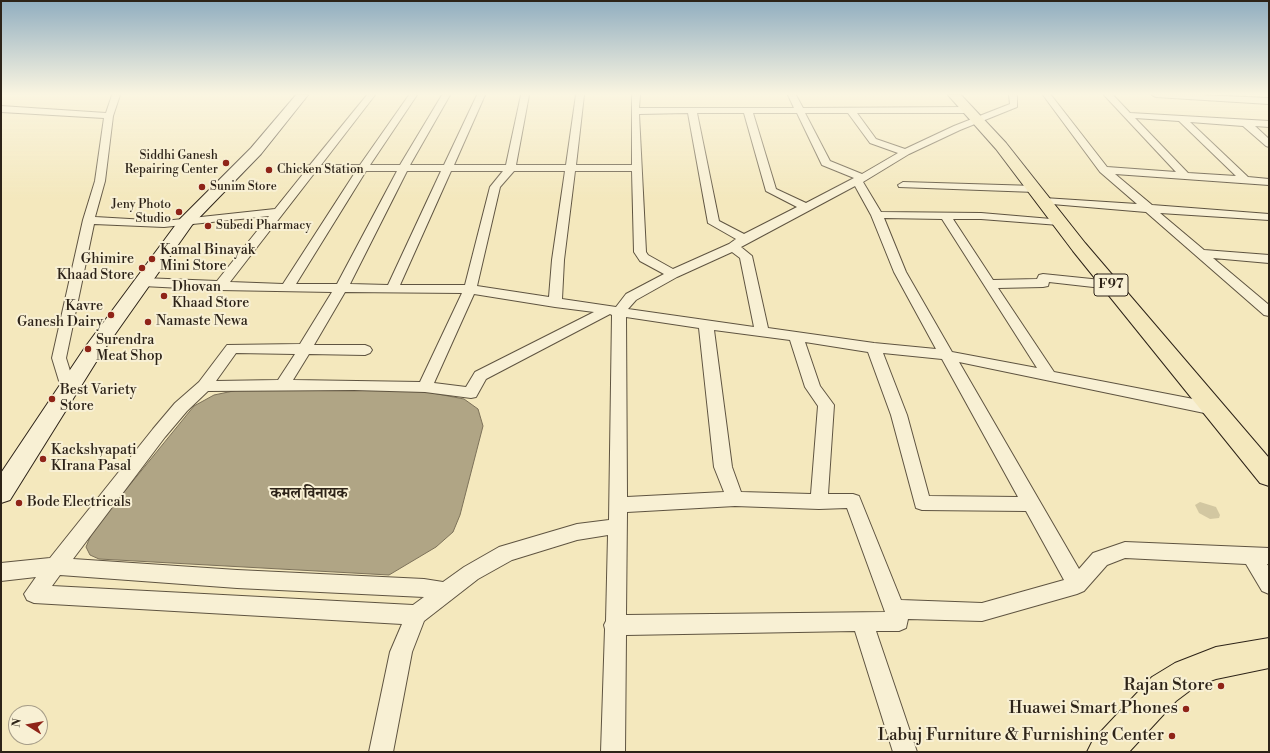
<!DOCTYPE html>
<meta charset="utf-8">
<style>
body{margin:0}
#map{position:relative;width:1270px;height:753px;overflow:hidden;background:#f4e8bd;font-family:"Libre Bodoni",serif}
canvas{display:block}
.frame{position:absolute;inset:0;border:2px solid #2d2318;pointer-events:none}
.north{position:absolute;left:8px;top:705px;width:40px;height:40px;box-sizing:border-box;background:#f8f0d4;border:1px solid #a79e89;border-radius:50%;rotate:281deg;font-size:11px;font-weight:700;line-height:16px;text-align:center;color:#2d2318}
.north::after{content:'';display:block;margin:auto;width:14px;height:18px;background:#8f2418;clip-path:polygon(50% 0,100% 100%,50% 72%,0 100%)}
</style>
<div id="map">
<canvas width="1270" height="753"></canvas>
<div class="frame"></div>
<div class="north">N</div>
</div>
<script>
const ctx = document.querySelector('canvas').getContext('2d');
ctx.lineJoin = 'round';
function paint(path, color) { ctx.fillStyle = color; ctx.fill(path, 'evenodd'); }
const shape = rows => new Path2D(rows.map(r => 'M' + r).join(''));
function strokePath(path, color, width, dash) { ctx.strokeStyle = color; ctx.lineWidth = width; ctx.lineCap = dash ? 'butt' : 'round'; ctx.setLineDash(dash || []); ctx.stroke(path); }
function label(font, color, halo, rows, align = 'center') {
  ctx.font = font + ' "Libre Bodoni","Noto Serif Devanagari",serif'; ctx.lineWidth = 4; ctx.setLineDash([]); ctx.textBaseline = 'middle'; ctx.strokeStyle = halo; ctx.fillStyle = color; for (const [text, x, y, turn = 0] of rows) {
    ctx.save(); ctx.translate(x, y); ctx.rotate((+turn || 0) * Math.PI / 180); ctx.textAlign = isNaN(turn) ? turn : align; if (halo) ctx.strokeText(text, 0, 0); ctx.fillText(text, 0, 0); ctx.restore();
  }
}
paint(shape([
 [1200,502,1216,507,1220,515,1219,518,1210,519,1199,513,1195,505]
]), '#d2c7a1');
const water = shape([
 [366,389,422,391,464,399,478,409,483,426,460,515,453,532,436,547,389,575,99,559,90,555,86,547,93,530,194,406,214,395,238,390,366,389]
]);
paint(water, '#b0a585');
strokePath(water, '#7c7159', 1);
const street = shape([
 [112,95,120,95,113,116,105,181,95,217,164,221,275,209,307,169,307,166,310,165,367,95,375,95,321,165,360,165,409,95,417,95,370,165,400,165,442,95,450,95,410,165,444,165,477,95,485,95,454,165,506,165,521,95,529,95,516,165,566,165,576,95,584,95,576,165,632,165,632,95,640,95,639,108,794,108,788,95,796,95,803,108,968,107,972,110,968,113,857,113,876,139,905,149,954,126,1010,104,1009,95,1017,95,1017,107,960,130,909,154,863,182,881,212,981,213,1063,220,1065,222,1059,225,981,219,953,219,993,280,1037,279,1039,275,1043,274,1111,281,1117,285,1111,289,1049,282,1048,286,1043,287,998,288,1054,372,1214,403,1220,405,1222,409,1220,413,1214,415,959,362,1079,569,1093,553,1125,542,1269,548,1269,564,1267,564,1269,567,1269,594,1262,591,1246,564,1125,558,1107,565,1084,591,1077,594,982,621,908,619,906,628,899,631,876,631,917,752,893,752,855,631,626,635,625,752,601,752,605,629,604,625,606,621,608,535,577,540,512,560,478,579,424,621,412,652,393,752,369,752,390,652,402,624,34,603,27,600,24,594,36,577,1,581,1,563,50,558,153,429,175,403,199,382,227,345,300,344,332,292,220,290,143,286,137,282,143,278,217,281,269,216,164,227,94,224,66,358,76,390,73,394,68,395,63,394,52,358,83,220,95,181,104,118,1,112,1,106,106,113,112,95],
 [688,113,708,223,736,239,729,244,673,269,648,255,646,252,639,114,688,113],
 [697,113,744,113,766,191,797,207,744,234,719,221,697,113],
 [753,113,797,113,822,165,854,178,806,203,776,189,753,113],
 [805,113,848,113,870,143,898,153,862,174,830,161,805,113],
 [316,171,356,171,283,284,230,282,316,171],
 [366,171,397,171,337,284,296,284,366,171],
 [407,171,441,171,388,285,350,284,407,171],
 [451,171,503,171,490,187,465,285,400,285,451,171],
 [514,171,565,171,552,260,549,297,477,286,500,187,514,171],
 [575,171,632,171,634,252,640,261,664,274,626,294,616,307,562,299,564,260,575,171],
 [855,186,871,215,894,272,936,349,874,343,768,328,752,256,741,247,855,186],
 [884,218,942,219,1037,368,952,352,906,272,884,218],
 [732,252,740,258,754,327,628,309,636,300,677,277,732,252],
 [345,292,462,293,420,382,293,380,309,354,365,355,370,353,372,350,370,347,365,345,314,345,345,292],
 [474,294,555,307,594,312,475,372,466,387,434,383,474,294],
 [610,314,612,315,609,520,577,524,499,547,464,567,443,582,424,579,237,570,73,559,165,437,187,411,208,391,354,390,425,392,471,398,476,397,486,379,610,314],
 [626,317,699,328,714,467,724,492,627,497,626,317],
 [714,330,790,340,805,387,818,406,811,494,741,492,732,467,714,330],
 [805,342,868,352,891,415,916,508,922,510,1026,511,1064,580,982,603,901,600,859,496,853,494,828,494,834,405,820,386,805,342],
 [236,353,295,354,278,380,216,381,236,353],
 [883,353,942,359,1018,497,929,496,907,415,883,353],
 [735,506,819,509,847,508,885,612,626,615,627,512,735,506],
 [60,575,237,588,424,597,413,605,52,586,60,575],
 [1043,95,1051,95,1107,167,1176,172,1104,95,1113,95,1130,113,1269,121,1269,127,1255,126,1269,139,1269,147,1266,146,1243,126,1190,122,1248,177,1269,179,1269,185,1115,174,1152,205,1269,214,1269,220,1160,213,1204,250,1269,255,1269,263,1213,258,1269,305,1269,316,1264,315,1146,212,1040,203,1039,201,1040,199,1044,198,1137,204,1100,172,1043,95],
 [1135,118,1179,121,1236,176,1188,173,1135,118],
 [1152,95,1201,95,1269,98,1269,104,1156,97,1152,95],
 [903,182,1035,186,1040,189,1035,192,899,187,898,185,903,182]
]);
const secondary = shape([
 [296,95,308,95,261,154,192,225,101,354,10,500,1,503,1,473,86,346,180,219,251,148,296,95]
]);
const primary = shape([
 [948,95,961,95,1006,143,1085,243,1269,458,1269,486,1260,483,1073,251,996,149,948,95],
 [1269,638,1269,668,1216,679,1196,686,1176,701,1129,752,1087,752,1093,740,1152,677,1175,663,1216,647,1269,638]
]);
strokePath(street, '#5f5441', 2);
strokePath(secondary, '#2d2318', 2);
strokePath(primary, '#2d2318', 2);
paint(street, '#f8f0d4');
paint(secondary, '#f8f0d4');
paint(primary, '#f4e8bd');
const sky = ctx.createLinearGradient(0, 0, 0, 200);
sky.addColorStop(0, '#91aec0');
sky.addColorStop(0.47, '#faf5e1');
sky.addColorStop(1, '#faf5e100');
ctx.fillStyle = sky;
ctx.fillRect(0, 0, 1270, 200);
for (const [x, y, r, color] of [
 [226,163,4,"#8f2418"],
 [269,170,4,"#8f2418"],
 [202,187,4,"#8f2418"],
 [179,212,4,"#8f2418"],
 [208,226,4,"#8f2418"],
 [152,259,4,"#8f2418"],
 [142,268,4,"#8f2418"],
 [164,296,4,"#8f2418"],
 [111,315,4,"#8f2418"],
 [148,322,4,"#8f2418"],
 [88,349,4,"#8f2418"],
 [52,399,4,"#8f2418"],
 [43,459,4,"#8f2418"],
 [19,503,4,"#8f2418"],
 [1221,686,4,"#8f2418"],
 [1186,709,4,"#8f2418"],
 [1172,736,4,"#8f2418"]
]) { const dot = new Path2D(); dot.arc(x, y, r, 0, 2 * Math.PI); ctx.fillStyle = color; ctx.fill(dot); strokePath(dot, '#f8f0d4', 1.5); }
label('12px', '#2d2318', '#f8f0d4', [
 ["Siddhi Ganesh",218,156,"right"],
 ["Repairing Center",218,170,"right"],
 ["Chicken Station",277,170],
 ["Sunim Store",210,187],
 ["Jeny Photo",171,205,"right"],
 ["Studio",171,219,"right"],
 ["Subedi Pharmacy",216,226]
], 'left');
for (const [x, y, w] of [
 [1111,285,34]
]) { const box = new Path2D(); box.roundRect(x - w / 2, y - 11, w, 22, 3); ctx.fillStyle = '#f8f0d4'; ctx.fill(box); strokePath(box, '#2d2318', 1); }
label('bold 13px', '#2d2318', null, [
 ["F97",1111,285]
]);
label('14px', '#2d2318', '#f8f0d4', [
 ["Kamal Binayak",160,251],
 ["Mini Store",160,267],
 ["Ghimire",134,260,"right"],
 ["Khaad Store",134,276,"right"],
 ["Dhovan",172,288],
 ["Khaad Store",172,304],
 ["Kavre",103,307,"right"],
 ["Ganesh Dairy",103,323,"right"],
 ["Namaste Newa",156,322],
 ["Surendra",96,341],
 ["Meat Shop",96,357],
 ["Best Variety",60,391],
 ["Store",60,407],
 ["Kackshyapati",51,451],
 ["KIrana Pasal",51,467],
 ["Bode Electricals",27,503]
], 'left');
label('bold 15px', '#2d2318', '#f8f0d4', [
 ["कमल विनायक",309,494]
]);
label('17px', '#2d2318', '#f8f0d4', [
 ["Rajan Store",1213,686],
 ["Huawei Smart Phones",1178,709],
 ["Labuj Furniture & Furnishing Center",1164,736]
], 'right');
</script>
